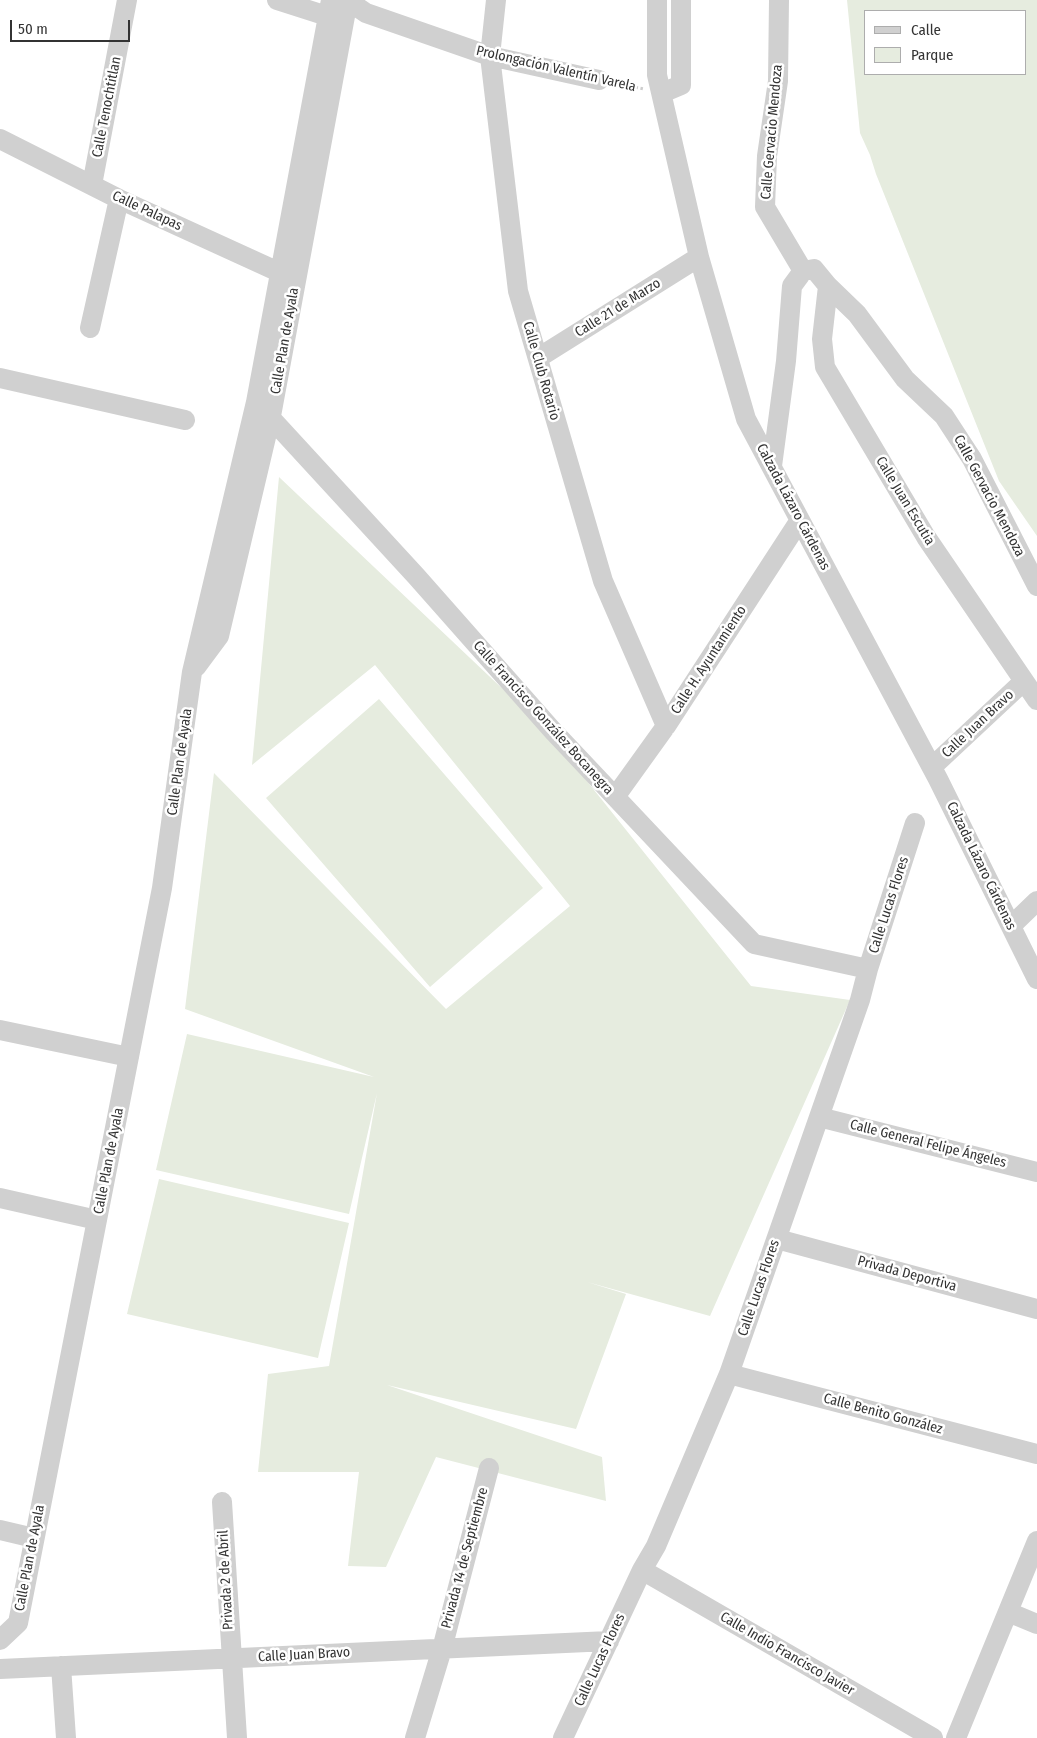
<!DOCTYPE html>
<meta charset="utf-8">
<style>
body{margin:0}
#map{position:relative;width:1037px;height:1738px;overflow:hidden;background:#fff;font-family:"Fira Sans Condensed",sans-serif}
canvas{display:block}
.legend{position:absolute;left:864px;top:10px;width:162px;height:65px;box-sizing:border-box;background:#fff;border:1px solid #adadad;margin:0;padding:6px 9px;list-style:none;font-size:15px;color:#333}
.legend li{display:flex;align-items:center;gap:10px;height:25px}
.legend b{width:25px;border:1px solid #adadad}
.scale{position:absolute;left:10px;top:20px;width:120px;height:22px;box-sizing:border-box;border:2px solid #333;border-top:0;padding-left:6px;font-size:15px;line-height:18px;white-space:nowrap;color:#333;-webkit-text-stroke:4px #fff;paint-order:stroke}
</style>
<div id="map">
<canvas width="1037" height="1738"></canvas>
<ul class="legend">
<li><b style="height:6px;background:#d0d0d0"></b>Calle</li>
<li><b style="height:14px;background:#e6ecdf"></b>Parque</li>
</ul>
<div class="scale">50 m</div>
</div>
<script>
const ctx = document.querySelector('canvas').getContext('2d');
ctx.lineJoin = 'round';
function paint(path, color) { ctx.fillStyle = color; ctx.fill(path, 'evenodd'); }
const shape = rows => new Path2D(rows.map(r => 'M' + r).join(''));
function strokePath(path, color, width, dash) { ctx.strokeStyle = color; ctx.lineWidth = width; ctx.lineCap = dash ? 'butt' : 'round'; ctx.setLineDash(dash || []); ctx.stroke(path); }
function label(font, color, halo, rows, align = 'center') {
  ctx.font = font + ' "Fira Sans Condensed",sans-serif'; ctx.lineWidth = 5; ctx.setLineDash([]); ctx.textBaseline = 'middle'; ctx.strokeStyle = halo; ctx.fillStyle = color; for (const [text, x, y, turn = 0] of rows) {
    ctx.save(); ctx.translate(x, y); ctx.rotate((+turn || 0) * Math.PI / 180); ctx.textAlign = isNaN(turn) ? turn : align; if (halo) ctx.strokeText(text, 0, 0); ctx.fillText(text, 0, 0); ctx.restore();
  }
}
paint(shape([
 [847,0,1037,0,1037,536,999,481,876,174,870,155,860,133],
 [866,11,1026,11,1026,74,866,74],
 [279,477,546,730,751,986,850,1000,710,1316,587,1282,626,1294,576,1429,387,1385,602,1457,606,1501,436,1457,386,1567,348,1566,359,1472,258,1472,268,1374,329,1366,377,1093,349,1214,156,1170,187,1034,374,1077,185,1009,214,773,446,1009,570,906,375,665,252,765],
 [379,699,543,888,430,987,266,798],
 [159,1179,349,1223,318,1358,127,1314]
]), '#e6ecdf');
strokePath(shape([
 [616,83,644,89]
]), '#cdcdcd', 3, [2.5, 2.5]);
strokePath(shape([
 [277,0,327,16,340,16],
 [347,0,366,13,490,56,599,80],
 [496,0,490,56,518,291,603,581,666,726],
 [657,0,657,75,699,257,746,419,938,779,1037,979],
 [779,0,778,81,767,156,765,207,803,271,814,269,828,286,857,314,905,379,944,416,972,459,1037,586],
 [662,93,681,85,681,0],
 [0,139,119,199,281,273,292,275],
 [92,185,127,0],
 [828,286,822,339,825,367,926,537,1037,700],
 [90,328,119,199],
 [538,358,699,257],
 [0,378,185,420],
 [256,402,416,576,553,731,754,944,868,969],
 [772,466,786,361,792,286,803,271],
 [196,667,219,636,271,416,348,0],
 [932,767,1024,681],
 [615,797,666,726,800,520],
 [1011,926,1037,901],
 [0,1030,129,1057],
 [819,1117,1037,1172],
 [0,1198,97,1220],
 [777,1239,1037,1309],
 [729,1374,1037,1454],
 [222,1502,237,1738],
 [0,1530,34,1538],
 [642,1570,933,1738],
 [1008,1612,1037,1624],
 [0,1640,18,1623,162,888,192,672,256,402,331,0],
 [61,1666,66,1738],
 [0,1669,609,1641],
 [415,1738,442,1649,489,1468],
 [563,1738,642,1570,656,1546,729,1374,860,1000,868,969,915,823],
 [956,1738,1037,1541]
]), '#d0d0d0', 20);
label('14px', '#333', '#fff', [
 ["Prolongación Valentín Varela",556,69,13],
 ["Calle Tenochtitlan",107,107,-79],
 ["Calle Gervacio Mendoza",772,132,-85],
 ["Calle Palapas",147,211,25],
 ["Calle 21 de Marzo",618,308,-32],
 ["Calle Plan de Ayala",285,341,-80],
 ["Calle Club Rotario",541,371,74],
 ["Calle Gervacio Mendoza",989,496,62],
 ["Calle Juan Escutia",905,501,59],
 ["Calzada Lázaro Cárdenas",793,507,62],
 ["Calle H. Ayuntamiento",709,660,-57],
 ["Calle Francisco González Bocanegra",543,718,48],
 ["Calle Juan Bravo",978,724,-43],
 ["Calle Plan de Ayala",180,762,-82],
 ["Calzada Lázaro Cárdenas",981,866,64],
 ["Calle Lucas Flores",889,905,-72],
 ["Calle General Felipe Ángeles",928,1144,14],
 ["Calle Plan de Ayala",109,1161,-79],
 ["Privada Deportiva",907,1274,15],
 ["Calle Lucas Flores",759,1288,-71],
 ["Calle Benito González",883,1414,15],
 ["Calle Plan de Ayala",30,1558,-79],
 ["Privada 14 de Septiembre",465,1558,-75],
 ["Privada 2 de Abril",226,1580,-93],
 ["Calle Indio Francisco Javier",787,1654,30],
 ["Calle Juan Bravo",304,1655,-3],
 ["Calle Lucas Flores",600,1660,-65]
]);
</script>
